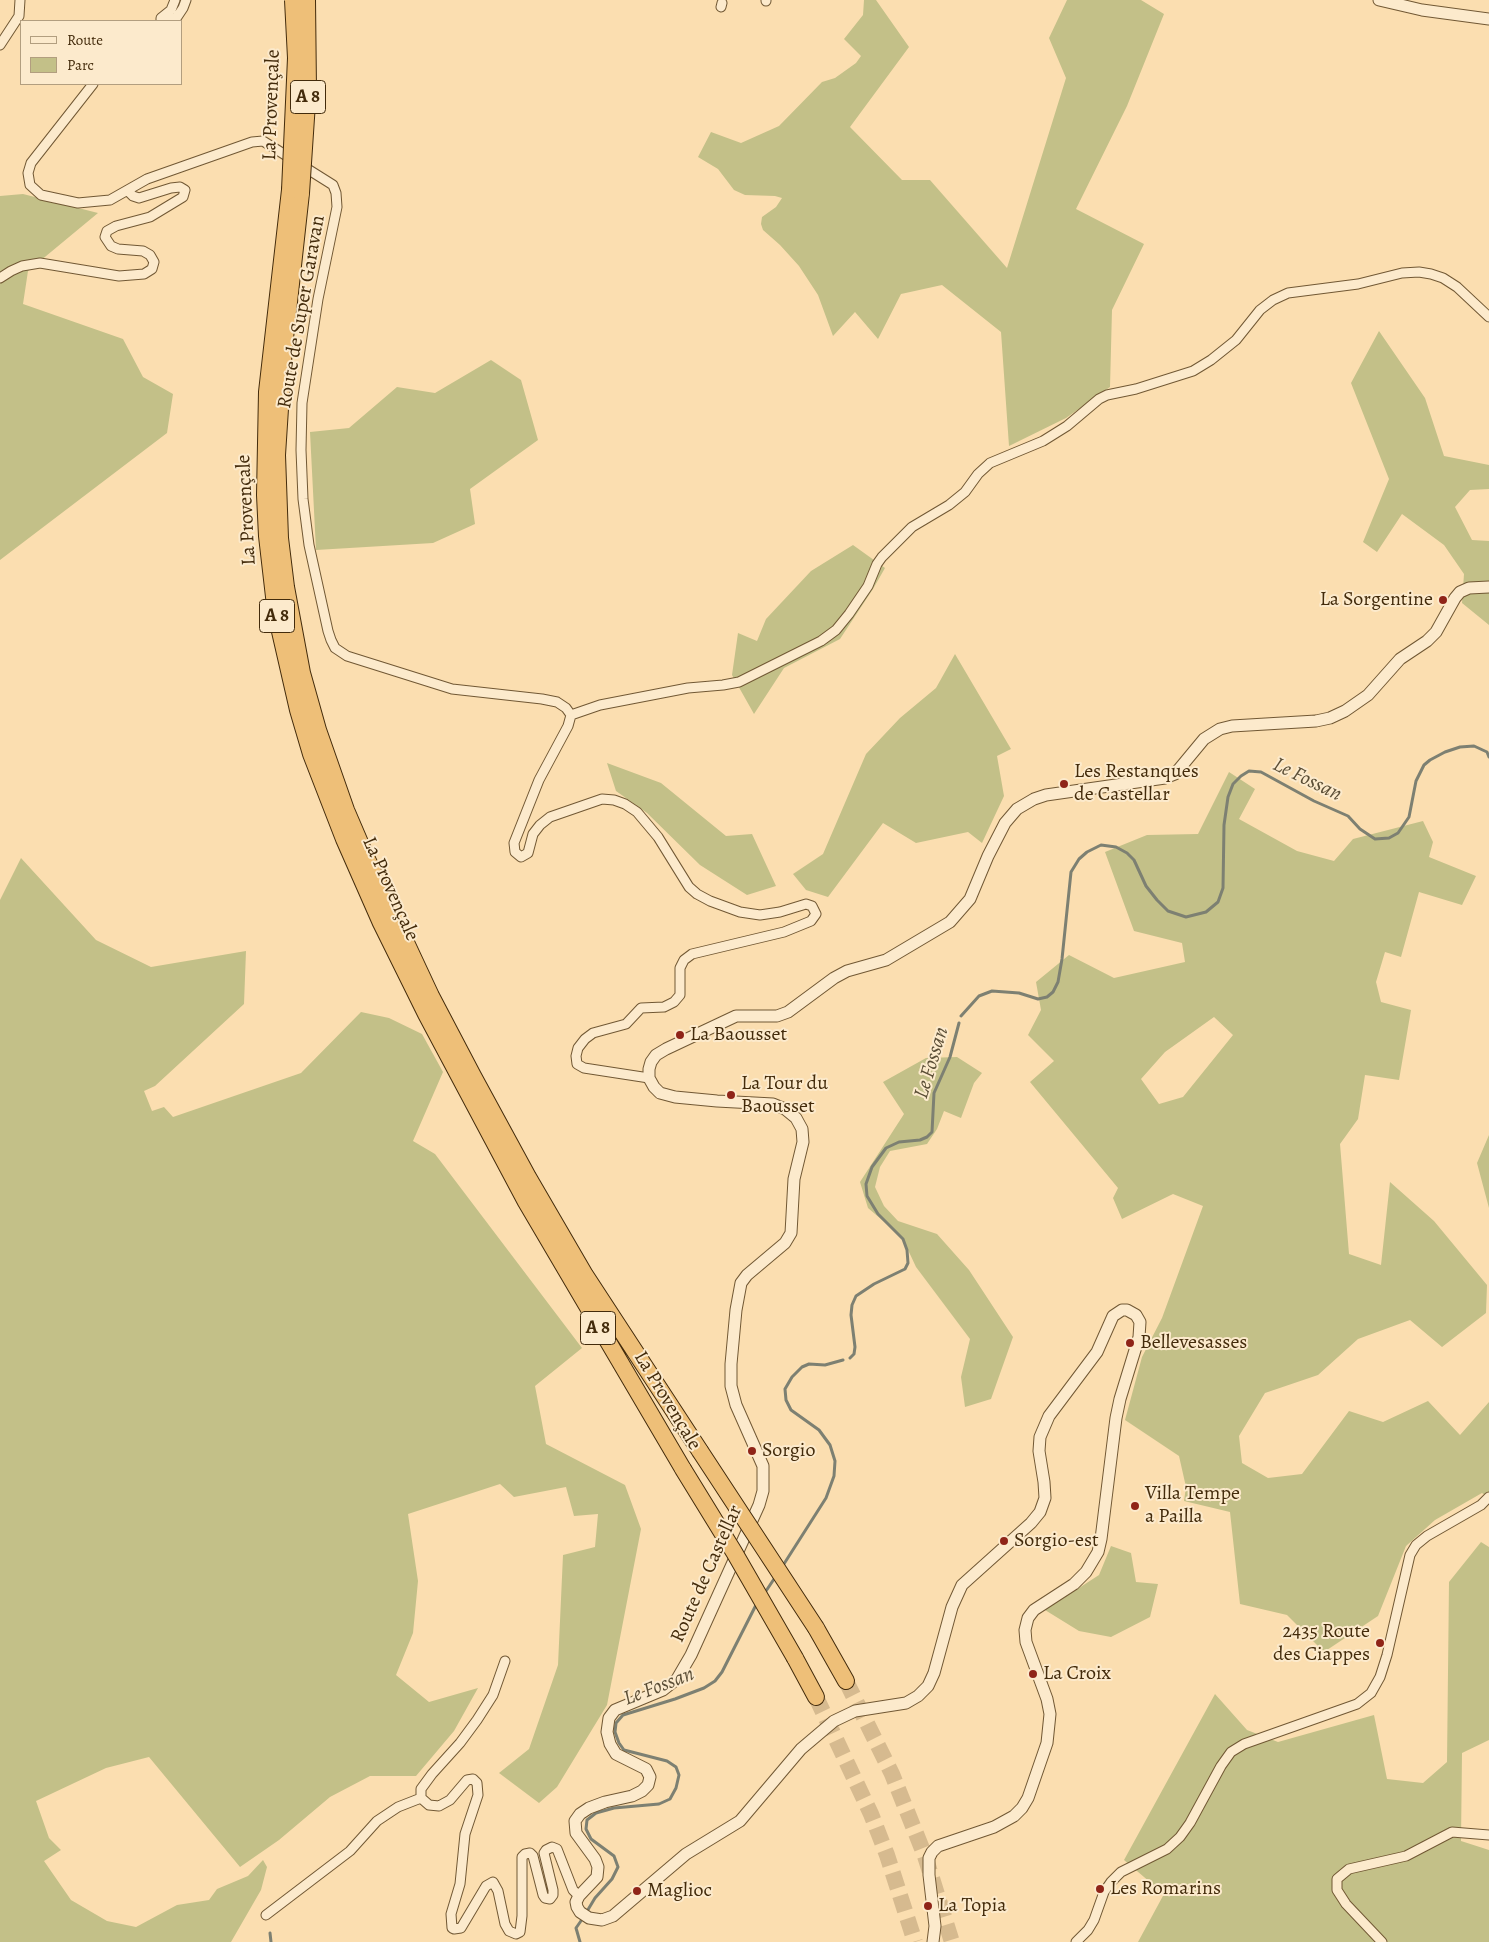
<!DOCTYPE html>
<meta charset="utf-8">
<style>
body{margin:0}
#map{position:relative;width:1489px;height:1942px;overflow:hidden;background:#fbdeb0;font-family:Alegreya,serif}
canvas{display:block}
.legend{position:absolute;left:20px;top:20px;width:162px;height:65px;box-sizing:border-box;background:#fceacc;border:1px solid #b29e7f;margin:0;padding:6px 9px;list-style:none;font-size:15px;color:#432b0b}
.legend li{display:flex;align-items:center;gap:10px;height:25px}
.legend b{width:25px;border:1px solid #b29e7f}
</style>
<div id="map">
<canvas width="1489" height="1942"></canvas>
<ul class="legend">
<li><b style="height:6px;background:#fceacc"></b>Route</li>
<li><b style="height:14px;background:#c3c088"></b>Parc</li>
</ul>
</div>
<script>
const ctx = document.querySelector('canvas').getContext('2d');
ctx.lineJoin = 'round';
function paint(path, color) { ctx.fillStyle = color; ctx.fill(path, 'evenodd'); }
const shape = rows => new Path2D(rows.map(r => 'M' + r).join(''));
function strokePath(path, color, width, dash) { ctx.strokeStyle = color; ctx.lineWidth = width; ctx.lineCap = dash ? 'butt' : 'round'; ctx.setLineDash(dash || []); ctx.stroke(path); }
function label(font, color, halo, rows, align = 'center') {
  ctx.font = font + ' Alegreya,serif'; ctx.lineWidth = 4; ctx.setLineDash([]); ctx.textBaseline = 'middle'; ctx.strokeStyle = halo; ctx.fillStyle = color; for (const [text, x, y, turn = 0] of rows) {
    ctx.save(); ctx.translate(x, y); ctx.rotate((+turn || 0) * Math.PI / 180); ctx.textAlign = isNaN(turn) ? turn : align; if (halo) ctx.strokeText(text, 0, 0); ctx.fillText(text, 0, 0); ctx.restore();
  }
}
paint(shape([
 [864,0,876,0,909,47,850,127,902,180,930,180,1007,268,1066,78,1049,38,1067,0,1141,0,1164,14,1127,106,1076,209,1144,244,1112,310,1110,387,1066,418,1009,446,1001,332,942,285,901,294,878,339,855,312,833,336,818,295,799,266,780,245,763,230,761,224,762,217,776,207,782,198,775,196,745,195,734,190,718,169,698,157,711,132,741,143,779,126,822,82,835,78,856,63,861,56,844,39,863,15],
 [23,194,98,213,28,271,23,304,123,339,143,377,173,394,167,433,0,560,0,196],
 [1379,331,1425,398,1444,456,1489,465,1489,489,1470,490,1455,507,1472,540,1489,541,1489,625,1462,603,1464,574,1444,545,1402,514,1377,552,1363,542,1389,479,1351,383],
 [491,360,521,380,538,440,470,489,475,524,433,543,316,550,310,432,349,428,397,387,435,393],
 [853,545,885,568,873,589,840,639,784,668,754,714,732,675,738,633,757,641,766,619,811,571],
 [955,654,1011,749,997,756,1004,796,982,843,968,832,916,843,883,823,828,897,806,890,793,874,823,854,866,754,900,718,936,688],
 [607,763,661,783,726,836,752,834,776,886,747,895,700,865,647,813,616,791],
 [1229,772,1255,789,1239,819,1297,851,1334,861,1353,839,1423,821,1433,842,1429,857,1476,876,1462,905,1419,892,1401,957,1385,952,1376,982,1381,1002,1411,1010,1399,1080,1365,1075,1358,1119,1340,1144,1349,1254,1381,1265,1390,1182,1434,1221,1487,1285,1486,1313,1442,1347,1410,1320,1358,1339,1318,1375,1265,1393,1239,1436,1242,1463,1268,1478,1302,1474,1349,1411,1383,1422,1428,1401,1460,1435,1489,1402,1489,1498,1482,1493,1435,1520,1406,1546,1378,1616,1324,1652,1287,1615,1240,1604,1230,1512,1184,1501,1186,1487,1179,1456,1125,1420,1142,1357,1162,1318,1203,1206,1173,1194,1122,1219,1113,1198,1118,1188,1030,1082,1054,1061,1028,1035,1041,1010,1036,982,1069,955,1114,978,1185,962,1182,943,1134,931,1105,852,1147,835,1198,834],
 [1214,1017,1233,1035,1183,1097,1159,1104,1141,1079,1165,1052],
 [21,858,96,940,151,967,246,951,244,1004,155,1086,144,1091,152,1111,164,1107,173,1117,301,1073,361,1012,389,1018,422,1034,443,1072,413,1141,435,1154,582,1348,535,1386,546,1444,625,1485,641,1529,607,1705,557,1787,539,1803,499,1773,529,1749,558,1665,563,1555,595,1547,598,1514,574,1516,566,1487,514,1497,500,1484,408,1514,418,1581,413,1633,396,1675,429,1702,478,1688,454,1731,416,1776,370,1776,330,1797,279,1840,240,1867,149,1757,106,1768,36,1801,49,1838,61,1850,44,1861,71,1900,107,1921,136,1927,177,1905,209,1900,217,1889,248,1876,263,1860,267,1867,261,1890,231,1942,0,1942,0,900],
 [957,1057,982,1073,974,1083,961,1118,944,1111,937,1129,927,1144,890,1151,880,1167,875,1187,884,1206,898,1221,937,1234,969,1270,1013,1337,991,1399,965,1407,961,1377,970,1339,916,1267,902,1237,868,1208,860,1182,904,1114,883,1082,926,1058],
 [1489,1135,1489,1208,1477,1163],
 [1481,1542,1489,1547,1489,1740,1462,1753,1461,1841,1489,1850,1489,1942,1138,1942,1164,1894,1124,1860,1215,1694,1247,1730,1278,1742,1374,1715,1387,1779,1423,1783,1447,1762,1449,1582],
 [1111,1546,1131,1553,1136,1582,1158,1584,1150,1617,1111,1637,1079,1631,1045,1610,1099,1575]
]), '#c3c088');
strokePath(shape([
 [961,1016,979,996,992,991,1019,993,1038,999,1047,997,1053,992,1058,982,1062,959,1071,872,1079,859,1087,852,1101,845,1116,847,1127,853,1134,860,1146,886,1157,900,1168,911,1186,917,1206,912,1218,902,1223,888,1224,825,1228,797,1233,784,1241,776,1249,771,1261,772,1314,801,1348,816,1360,829,1375,839,1389,838,1398,833,1409,817,1416,781,1424,765,1430,760,1445,752,1460,747,1474,746,1487,752,1489,757],
 [850,1358,854,1354,855,1347,851,1315,852,1305,856,1296,874,1284,905,1269,908,1263,907,1250,903,1239,878,1214,867,1196,866,1184,872,1167,886,1148,899,1142,920,1140,927,1137,932,1132,934,1093,950,1057,959,1023],
 [782,1567,826,1498,834,1476,835,1461,830,1445,819,1430,791,1410,786,1400,785,1389,792,1377,802,1367,809,1364,825,1365,843,1360],
 [764,1594,776,1576],
 [586,1913,595,1898,612,1879,618,1867,614,1856,591,1839,586,1829,587,1820,596,1813,614,1808,659,1804,670,1799,676,1788,679,1775,676,1767,667,1761,624,1750,619,1743,615,1732,616,1723,623,1715,675,1699,704,1688,715,1681,722,1672,757,1603],
 [270,1933,271,1942],
 [580,1942,576,1928,583,1918]
]), '#7d8072', 3);
strokePath(shape([
 [846,1681,892,1774,925,1856,952,1942],
 [816,1697,871,1814,887,1855,915,1942]
]), '#d6ba8f', 16, [16, 8]);
const minor = shape([
 [766,1,766,0],
 [721,7,722,3],
 [161,21,161,18,171,10,175,0],
 [168,21,177,17,183,8,186,0],
 [0,45,19,16,20,0],
 [93,84,31,163,28,173,30,185,41,195,78,203,110,200,147,179,252,142,263,141,333,185,336,193,337,207,318,299,302,403,301,450,303,499,309,545,328,631,331,640,335,648,347,656,452,689,542,699,557,702,566,708,571,715],
 [0,278,11,271,22,266,40,263,119,276,144,274,152,269,154,262,150,255,143,251,118,249,111,246,105,237,107,231,116,226,150,217,183,197,185,190,180,187,171,188,139,198,133,196,128,191],
 [571,715,600,705,688,688,723,685,739,682,821,641,836,630,849,614,868,586,877,564,882,557,912,527,949,505,965,492,978,474,990,463,1043,441,1067,426,1099,399,1107,395,1136,389,1193,371,1211,360,1236,340,1260,310,1273,300,1288,293,1358,284,1402,273,1419,272,1431,274,1443,278,1457,287,1489,317],
 [571,715,568,726,539,780,514,843,515,852,521,857,528,853,533,834,540,825,550,817,602,799,614,800,625,804,637,812,658,837,689,887,697,894,710,901,740,912,760,915,780,912,806,904,812,906,816,914,811,921,784,932,692,954,684,960,680,968,680,995,674,1002,664,1007,641,1008,626,1024,593,1033,585,1039,578,1048,576,1056,577,1064,584,1068,649,1078],
 [505,1661,493,1695,477,1720,460,1743,432,1774,421,1789,421,1798,429,1805,439,1806,450,1800,467,1780,473,1779,477,1783,478,1795,465,1834,460,1884,451,1914,452,1928,454,1929,461,1928,486,1886,493,1882,498,1891,505,1924,509,1931,516,1934,520,1932,522,1916,522,1857,525,1854,530,1853,533,1856,543,1895,545,1898,550,1899,553,1895,553,1890,544,1853,546,1850,552,1847,557,1849,573,1890,579,1896],
 [266,1915,350,1851,377,1821,398,1807,421,1798],
 [1076,1942,1088,1930,1094,1920,1104,1892,1111,1882,1121,1872,1167,1849,1180,1837,1190,1823,1221,1766,1231,1752,1244,1744,1357,1704,1371,1693,1380,1677,1387,1655,1410,1555,1416,1545,1427,1536,1481,1505,1489,1497],
 [1382,1942,1346,1904,1337,1890,1337,1879,1349,1869,1406,1856,1452,1832,1489,1835]
]);
const tertiary = shape([
 [1379,0,1422,10,1489,19],
 [933,1942,935,1926,929,1875,929,1858,932,1852,938,1846,994,1827,1014,1816,1022,1808,1028,1798,1047,1743,1050,1714,1047,1699,1026,1642,1025,1630,1028,1618,1034,1610,1074,1584,1086,1572,1098,1552,1101,1539,1116,1418,1120,1399,1139,1337,1140,1322,1136,1315,1127,1310,1122,1310,1113,1316,1097,1352,1049,1416,1040,1437,1039,1451,1044,1482,1045,1498,1040,1512,1031,1523,962,1585,952,1607,934,1673,928,1686,918,1696,906,1703,855,1711,834,1721,801,1749,740,1821,686,1854,613,1916,602,1920,589,1918,580,1912,577,1907,576,1902,579,1896,597,1877,598,1867,595,1859,576,1833,575,1821,580,1814,589,1808,605,1802,632,1796,642,1791,648,1785,650,1777,646,1769,616,1754,610,1744,607,1732,609,1718,615,1710,663,1690,677,1679,691,1655,759,1505,763,1491,763,1466,736,1405,731,1386,731,1364,736,1310,741,1283,747,1275,785,1243,791,1233,794,1179,803,1142,802,1129,796,1118,785,1109,773,1104,717,1101,675,1097,660,1093,654,1087,649,1078,649,1069,651,1062,656,1055,666,1049,736,1016,777,1016,788,1012,834,978,847,971,886,960,950,922,970,899,988,856,1005,823,1017,809,1034,799,1046,795,1165,778,1175,774,1204,739,1220,729,1232,726,1316,721,1330,718,1345,711,1368,695,1400,659,1427,641,1436,632,1455,598,1460,592,1469,588,1489,587]
]);
const motorway = shape([
 [290,190,267,392,265,495,267,536,276,614,298,710,311,754,344,839,381,923,426,1014,526,1202,683,1469],
 [301,193,284,347,277,455,280,538,286,587,302,673,318,730,346,810,367,859,431,996,473,1076,528,1177,585,1275,700,1451],
 [816,1628,846,1681],
 [795,1658,816,1697]
]);
strokePath(minor, '#715834', 11);
strokePath(tertiary, '#715834', 13);
strokePath(motorway, '#432b0b', 18);
strokePath(minor, '#fceacc', 9);
strokePath(tertiary, '#fceacc', 11);
strokePath(motorway, '#eebf78', 16);
const motorwayBridge = shape([
 [290,190,296,58,293,0],
 [301,193,308,88,307,0],
 [700,1451,816,1628],
 [683,1469,734,1552,795,1658]
]);
strokePath(motorwayBridge, '#432b0b', 18, []);
strokePath(motorwayBridge, '#eebf78', 16);
for (const [x, y, r, color] of [
 [1443,600,5,"#8f2418"],
 [1064,784,5,"#8f2418"],
 [680,1035,5,"#8f2418"],
 [731,1095,5,"#8f2418"],
 [1130,1343,5,"#8f2418"],
 [752,1451,5,"#8f2418"],
 [1135,1506,5,"#8f2418"],
 [1004,1541,5,"#8f2418"],
 [1380,1643,5,"#8f2418"],
 [1033,1674,5,"#8f2418"],
 [1100,1889,5,"#8f2418"],
 [637,1891,5,"#8f2418"],
 [928,1906,5,"#8f2418"]
]) { const dot = new Path2D(); dot.arc(x, y, r, 0, 2 * Math.PI); ctx.fillStyle = color; ctx.fill(dot); strokePath(dot, '#fceacc', 2); }
for (const [x, y, w] of [
 [308,97,35],
 [277,616,35],
 [598,1328,35]
]) { const box = new Path2D(); box.roundRect(x - w / 2, y - 16.5, w, 33, 4); ctx.fillStyle = '#fceacc'; ctx.fill(box); strokePath(box, '#432b0b', 1); }
label('bold 19px', '#432b0b', null, [
 ["A 8",308,97],
 ["A 8",277,616],
 ["A 8",598,1328]
]);
label('20px', '#432b0b', '#fceacc', [
 ["La Provençale",272,105,-88],
 ["Route de Super Garavan",302,312,-80],
 ["La Provençale",247,510,-93],
 ["La Provençale",390,889,66],
 ["La Provençale",667,1401,59],
 ["Route de Castellar",707,1574,-66]
]);
label('20px', '#432b0b', '#fceacc', [
 ["La Sorgentine",1433,600,"right"],
 ["Les Restanques",1074,772],
 ["de Castellar",1074,795],
 ["La Baousset",690,1035],
 ["La Tour du",741,1084],
 ["Baousset",741,1107],
 ["Bellevesasses",1140,1343],
 ["Sorgio",762,1451],
 ["Villa Tempe",1145,1494],
 ["a Pailla",1145,1517],
 ["Sorgio-est",1014,1541],
 ["2435 Route",1370,1632,"right"],
 ["des Ciappes",1370,1655,"right"],
 ["La Croix",1043,1674],
 ["Les Romarins",1110,1889],
 ["Maglioc",647,1891],
 ["La Topia",938,1906]
], 'left');
label('italic 21px', '#5b4e36', '#fceacc', [
 ["Le Fossan",1307,780,26],
 ["Le Fossan",932,1063,-73],
 ["Le Fossan",659,1687,-21]
]);
</script>
